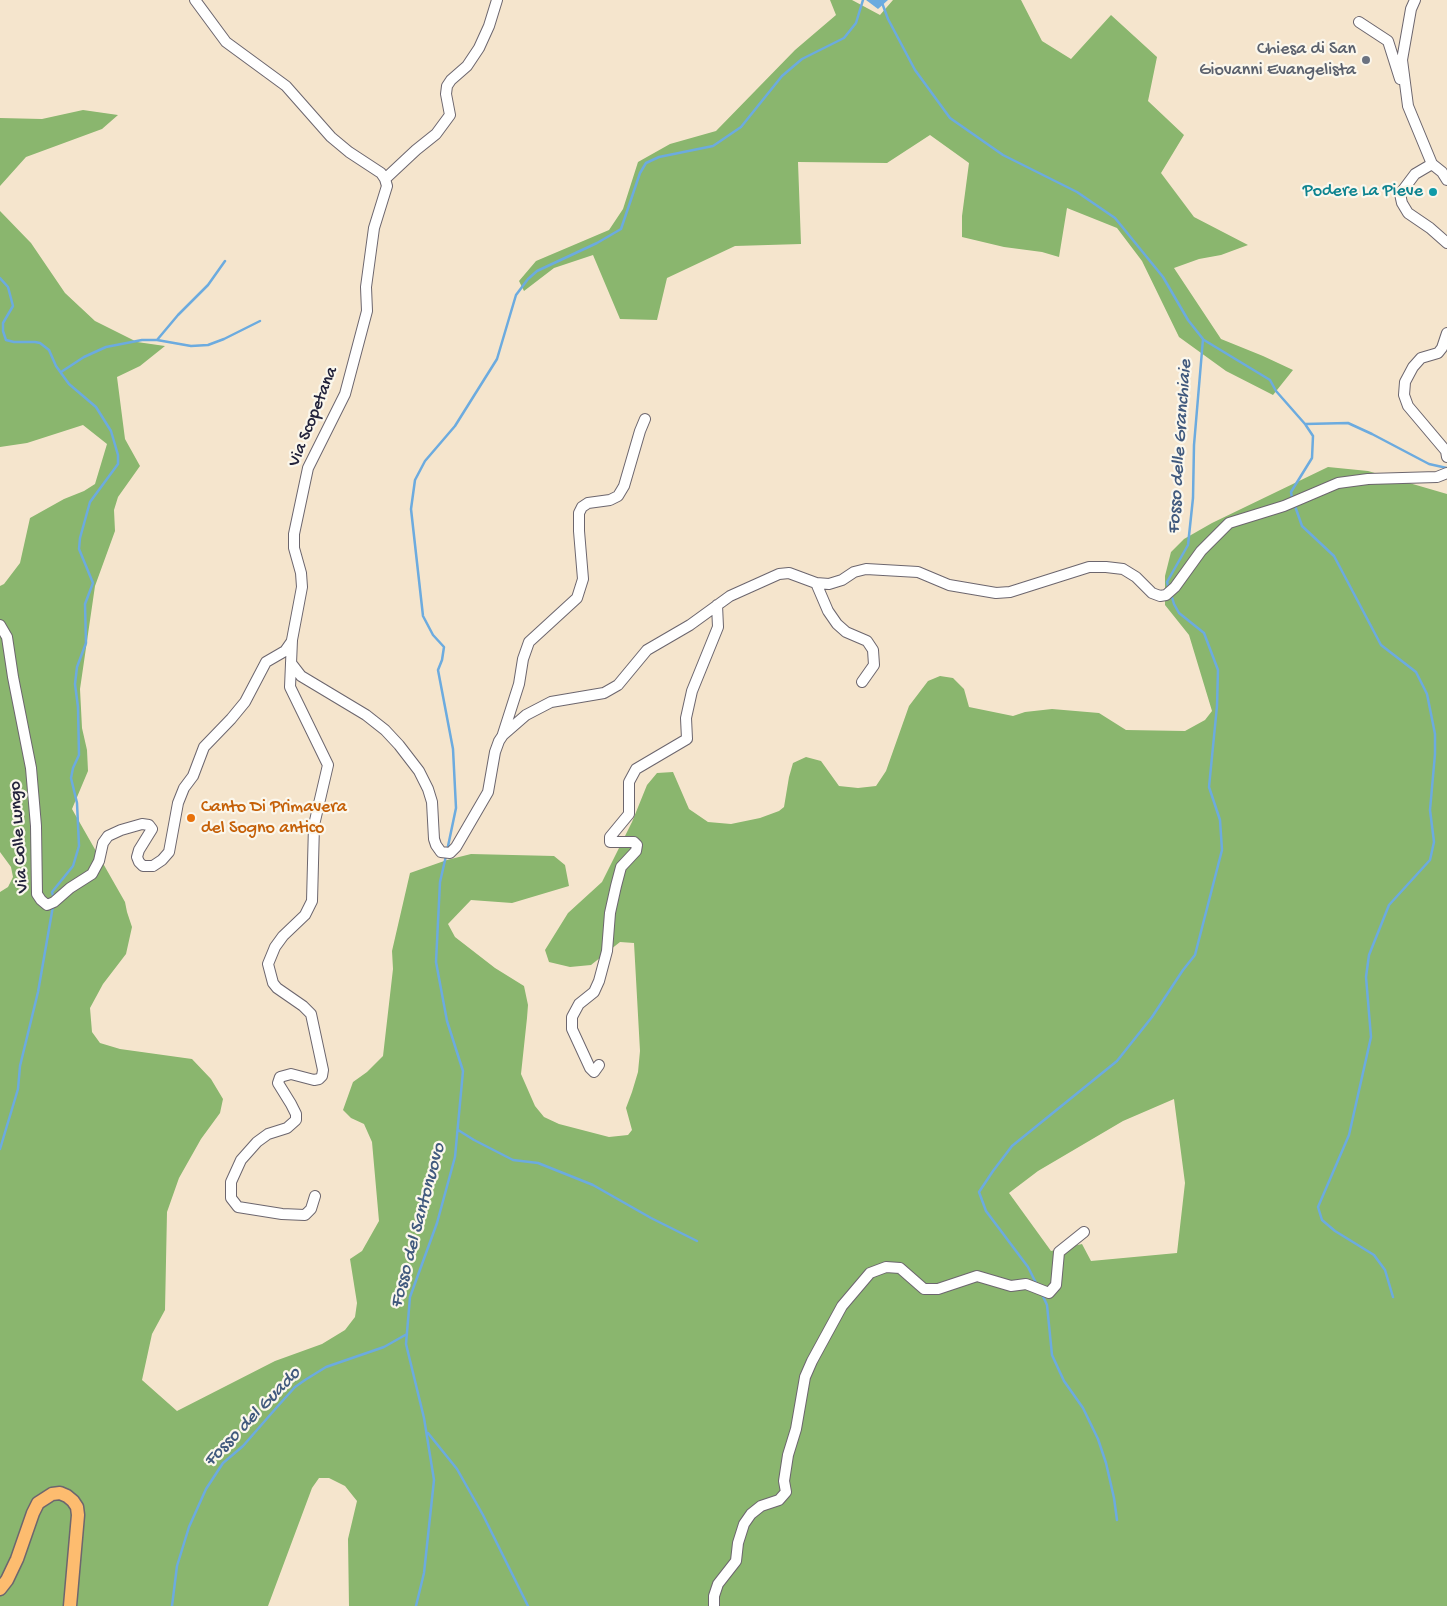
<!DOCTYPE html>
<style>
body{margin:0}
canvas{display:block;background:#f5e5cd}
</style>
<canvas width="1447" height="1606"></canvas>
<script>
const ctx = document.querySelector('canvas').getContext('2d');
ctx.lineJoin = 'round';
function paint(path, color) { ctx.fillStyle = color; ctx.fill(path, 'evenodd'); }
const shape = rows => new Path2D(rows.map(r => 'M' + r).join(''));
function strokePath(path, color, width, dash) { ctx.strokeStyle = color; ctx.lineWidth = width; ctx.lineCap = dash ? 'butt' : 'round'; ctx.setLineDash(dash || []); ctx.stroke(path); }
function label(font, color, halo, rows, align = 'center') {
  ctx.font = font + ' "Gochi Hand",sans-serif'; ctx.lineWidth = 4.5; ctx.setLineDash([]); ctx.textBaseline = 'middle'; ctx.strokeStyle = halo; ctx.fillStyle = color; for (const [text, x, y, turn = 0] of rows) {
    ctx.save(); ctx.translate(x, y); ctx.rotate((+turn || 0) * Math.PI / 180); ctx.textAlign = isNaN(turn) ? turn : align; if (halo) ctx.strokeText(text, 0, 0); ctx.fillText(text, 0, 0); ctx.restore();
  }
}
paint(shape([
 [830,0,852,0,880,15,893,0,1021,0,1042,41,1071,59,1111,15,1157,57,1148,101,1184,135,1161,173,1194,217,1248,245,1221,255,1199,259,1174,268,1221,339,1263,356,1293,370,1273,395,1226,371,1179,337,1142,261,1117,228,1067,208,1059,257,1042,252,1004,247,962,237,962,216,969,163,930,135,887,163,798,162,801,244,735,246,667,278,657,320,620,319,593,255,554,268,524,291,519,281,536,261,609,230,623,209,638,162,670,144,716,131,795,50,836,15],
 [83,110,118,115,102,129,26,157,0,186,0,118,42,119],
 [0,211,31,243,65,293,95,321,137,342,165,346,140,366,117,377,125,439,140,466,118,497,114,510,115,531,95,586,80,689,82,728,87,750,88,771,72,809,125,902,127,912,132,927,126,954,103,984,90,1008,92,1032,100,1043,120,1049,192,1059,211,1079,223,1099,220,1113,201,1139,179,1178,167,1212,165,1310,152,1334,142,1380,177,1411,275,1361,322,1344,345,1330,355,1317,357,1303,350,1259,362,1251,379,1221,372,1142,364,1124,351,1118,343,1110,353,1082,367,1072,383,1056,393,969,392,951,410,873,447,860,471,854,554,856,565,865,569,886,512,903,471,900,448,924,455,937,495,968,524,986,528,1005,527,1018,521,1074,535,1106,544,1117,559,1124,609,1137,628,1135,632,1130,626,1108,632,1092,638,1072,640,1051,634,943,620,942,591,965,570,967,549,962,545,950,568,913,602,882,632,822,647,785,657,773,673,772,689,809,708,822,731,824,760,818,779,811,784,807,789,777,793,763,806,757,821,761,839,786,858,788,876,786,886,771,909,706,928,681,940,676,953,678,964,689,969,707,1013,716,1025,712,1052,709,1099,713,1126,730,1185,731,1205,720,1212,711,1189,635,1165,605,1165,576,1171,552,1184,539,1212,523,1328,467,1368,471,1447,494,1447,1606,349,1606,348,1539,357,1501,345,1486,329,1478,319,1478,312,1488,268,1606,0,1606,0,892,8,887,13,877,11,867,0,852,0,586,4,584,20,563,30,518,64,499,84,491,95,484,107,444,83,425,27,443,0,447],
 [1174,1099,1185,1183,1177,1253,1091,1261,1082,1244,1051,1251,1009,1193,1038,1171,1123,1121]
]), '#8ab66e');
paint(shape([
 [866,0,888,0,878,9]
]), '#6cabdf');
strokePath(shape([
 [881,0,888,19,915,70,950,118,1003,155,1077,192,1115,218,1163,277,1188,320,1203,339,1194,445,1193,498,1188,545,1167,582,1169,589],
 [0,278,8,287,13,306,3,323,3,331,6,340,14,342,35,342,40,343,49,350,56,366,69,384,96,407,111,431,118,455,118,464,90,502,80,538,79,549,93,583,85,604,86,643,77,667,75,684,78,707,79,755,73,768,71,778,77,803,79,846,73,866,52,892,54,899],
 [157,340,178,315,208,285,225,261],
 [1204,340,1270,380,1276,391,1305,424,1313,436,1312,458,1291,492,1292,498],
 [61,372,84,357,106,347,142,340,157,340,191,346,208,345,224,339,260,321],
 [1305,424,1348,423,1372,434,1429,464,1447,468],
 [1295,506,1302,526,1334,556,1381,645,1416,672,1427,694,1435,734,1435,754,1430,810,1434,842,1430,860,1389,905,1369,955,1366,977,1371,1037,1349,1135,1318,1207,1322,1220,1335,1231,1374,1255,1385,1270,1393,1297],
 [447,851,456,808,453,749,438,670,442,660,444,647,433,635,423,616,411,509,415,480,425,461,455,426,497,359,516,295,528,279,537,271,597,243,621,229,640,173,646,163,659,157,713,146,741,127,782,76,802,59,844,38,856,23,863,0],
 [458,1130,474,1140,513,1160,538,1163,593,1185,651,1218,697,1241],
 [0,1149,18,1089,20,1066,38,992,53,906],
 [1037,1285,1028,1267,986,1211,979,1192,993,1171,1012,1146,1117,1061,1152,1017,1183,970,1195,955,1222,850,1220,820,1209,787,1217,706,1218,670,1204,633,1179,613,1174,604,1171,594],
 [1042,1294,1047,1305,1052,1355,1064,1381,1083,1408,1098,1439,1106,1463,1114,1498,1117,1520],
 [428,1433,457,1469,483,1515,528,1606],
 [172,1606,177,1566,189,1527,206,1489,223,1463,243,1446,277,1407,295,1387,305,1380,326,1367,384,1347,407,1334],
 [416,1606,424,1573,434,1480,424,1418,406,1344,410,1297,437,1223,455,1157,463,1071,447,1021,436,962,440,882,446,856]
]), '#6cabdf', 2.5);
const minor = shape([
 [195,0,226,42,286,86,331,137,349,152,381,173,385,179,387,186,374,228,366,287,367,311,345,394,308,468,294,534,294,548,301,573,302,587,292,640,290,687,328,765,314,825,312,901,305,915,283,936,275,947,268,964,273,983,277,988,303,1006,311,1014,323,1070,322,1076,319,1079,314,1080,291,1074,280,1077,278,1083,291,1104,296,1114,296,1120,287,1128,268,1134,257,1142,241,1160,231,1182,231,1198,238,1207,282,1214,305,1215,311,1209,315,1196],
 [1415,0,1411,9,1402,60,1408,106,1432,164,1442,172,1447,180],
 [1359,22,1388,41,1400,79],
 [1432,164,1415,174,1400,194,1402,203,1408,213,1430,228,1447,243],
 [385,179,416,150,436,134,450,115,446,94,447,86,451,80,467,66,479,48,489,26,497,0],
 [1447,333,1442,348,1438,353,1421,358,1413,367,1405,382,1404,395,1408,406,1446,451,1447,457],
 [816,583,828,611,837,624,846,632,867,641,873,650,874,665,862,682],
 [0,625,7,637,13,677,31,768,36,826,37,894,41,900,47,905,54,902,70,888,92,874,99,861,103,843,108,836,121,830,142,824,149,825,152,829,139,850,137,857,139,862,143,866,153,866,162,860,169,852,178,803,184,788,193,776,204,747,231,719,245,702,266,662,285,651,292,641],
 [291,663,301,676,366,715,385,730,399,745,419,771,428,789,432,802,434,839,436,845,441,852,450,853,456,847,488,792,495,752,499,741,503,735,526,715,551,702,604,693,618,685,647,650,690,625,730,596,779,574,789,573,816,583,829,584,842,580,854,572,866,569,918,572,949,585,996,593,1010,592,1089,567,1106,567,1123,569,1136,577,1152,593,1160,596,1166,595,1175,587,1201,551,1229,523,1284,506,1338,483,1368,479,1437,477,1447,473],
 [503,734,519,684,523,659,529,642,577,598,583,579,579,531,579,513,582,507,588,503,610,500,618,496,624,486,640,431,645,419],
 [599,1065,594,1072,590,1068,572,1029,572,1017,579,1004,594,992,599,981,607,951,610,913,616,886,621,867,636,851,637,845,634,842,610,842,610,837,629,814,629,782,636,769,687,739,686,718,692,691,718,627,717,605],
 [714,1606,714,1596,718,1584,736,1561,738,1543,744,1524,751,1514,761,1506,779,1500,786,1492,784,1481,788,1455,796,1429,805,1377,812,1361,842,1306,870,1273,886,1267,900,1268,924,1289,938,1289,977,1276,1011,1286,1026,1284,1049,1293,1056,1285,1059,1252,1084,1232]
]);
const major = shape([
 [0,1589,7,1580,17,1559,33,1513,38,1503,52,1494,60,1493,67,1496,73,1501,77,1507,78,1515,70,1606]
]);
strokePath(minor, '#6c666e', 12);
strokePath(major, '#6c666e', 15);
strokePath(minor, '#fff', 10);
strokePath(major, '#fdbc6f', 12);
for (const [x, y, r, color] of [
 [1366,60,5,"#6b7280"],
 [1433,192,5,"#0f9aa8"],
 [191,818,5,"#e8710a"]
]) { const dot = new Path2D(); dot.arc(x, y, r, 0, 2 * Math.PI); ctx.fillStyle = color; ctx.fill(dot); strokePath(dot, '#fbf7ec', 2); }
label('18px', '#5b616d', '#fbf7ec', [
 ["Chiesa di San",1356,50],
 ["Giovanni Evangelista",1356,71]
], 'right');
label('18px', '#0d838f', '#fbf7ec', [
 ["Podere La Pieve",1423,192]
], 'right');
label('18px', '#22223b', '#fbf7ec', [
 ["Via Scopetana",314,417,-68],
 ["Via Colle Lungo",20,837,-94]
]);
label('18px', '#c56008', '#fbf7ec', [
 ["Canto Di Primavera",201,808],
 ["del Sogno antico",201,829]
], 'left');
label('italic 19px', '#40597d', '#fbf7ec', [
 ["Fosso delle Granchiaie",1181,447,-86],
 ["Fosso del Santonuovo",419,1226,-75],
 ["Fosso del Guado",253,1418,-46]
]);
</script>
